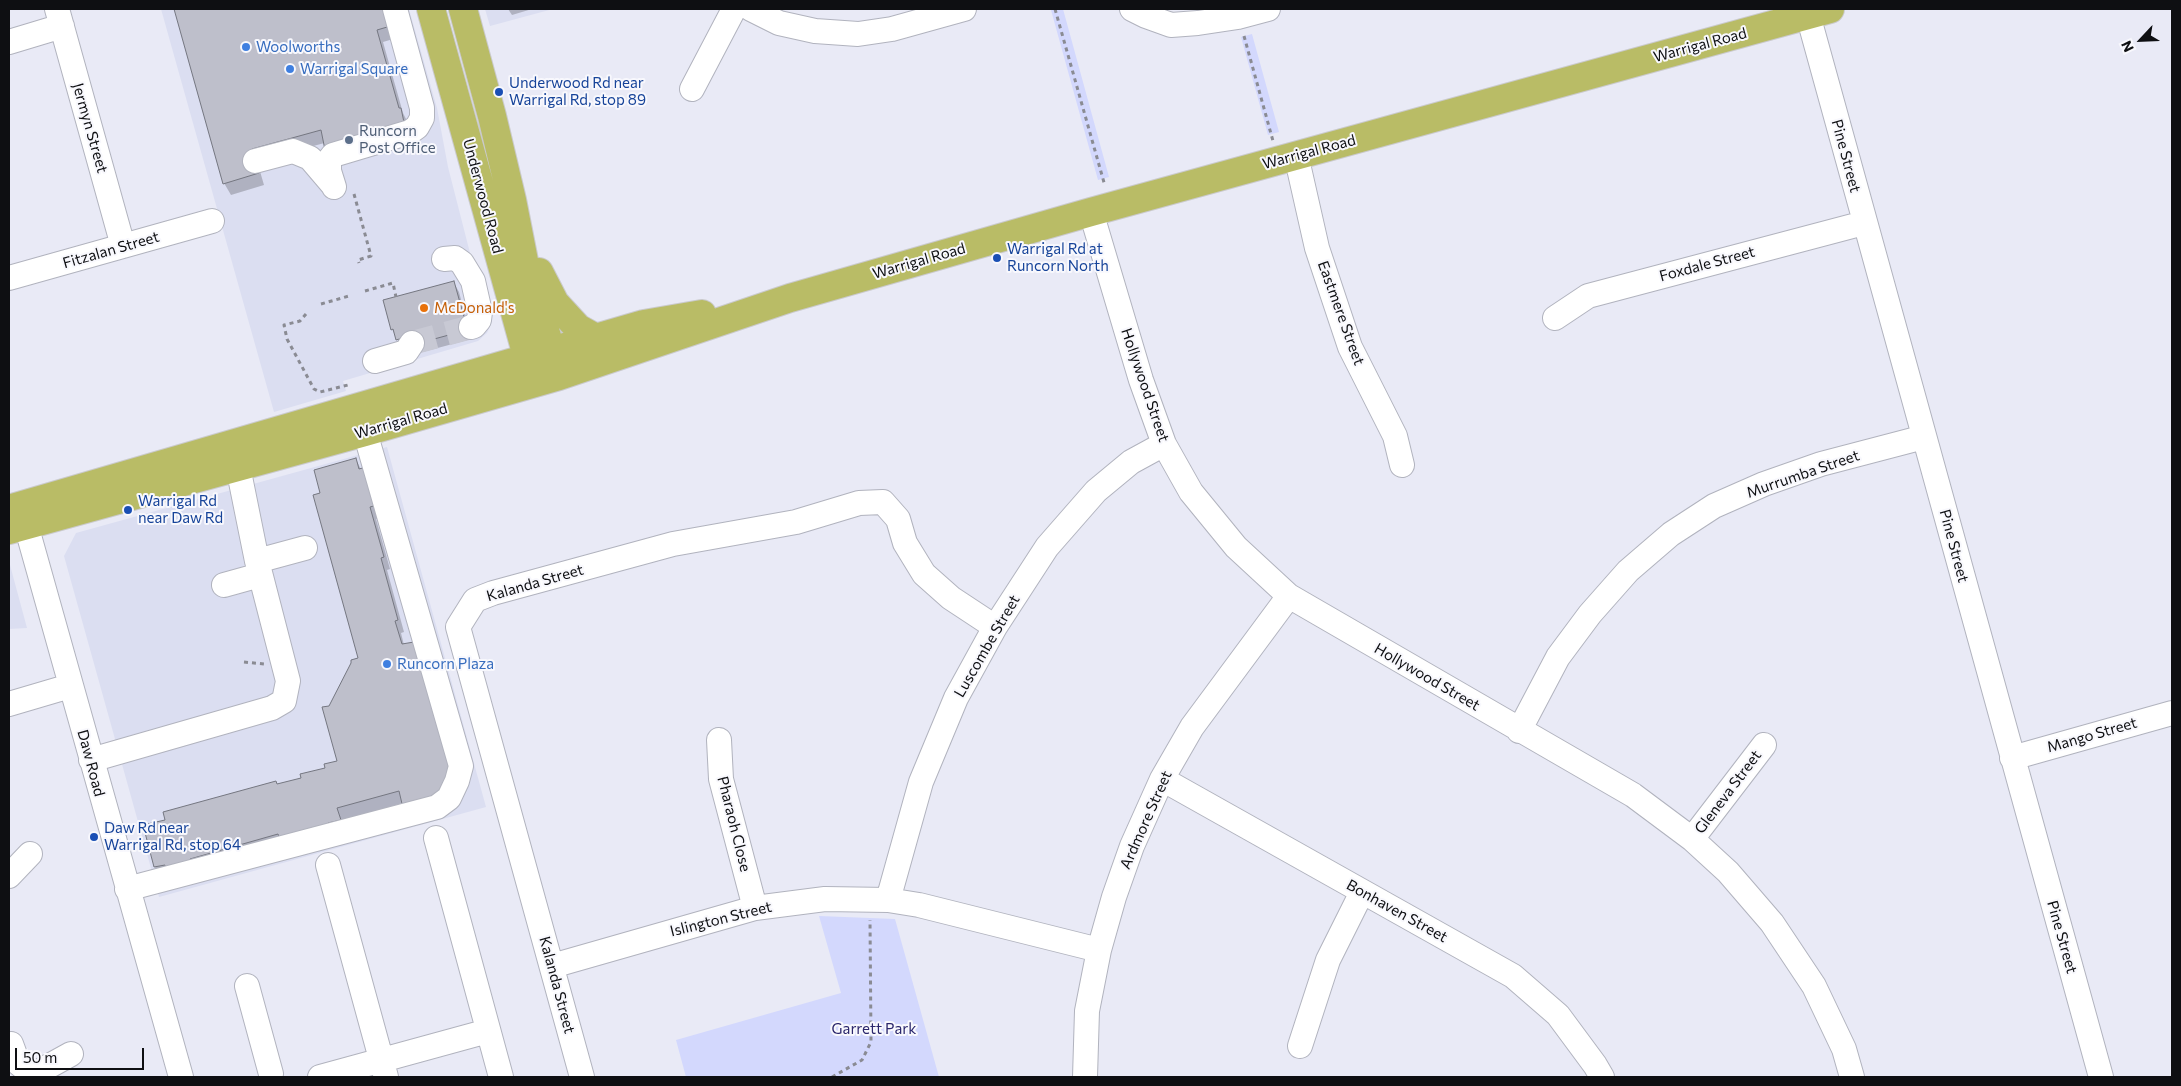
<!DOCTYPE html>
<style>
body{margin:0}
#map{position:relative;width:2181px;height:1086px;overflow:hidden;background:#e9eaf6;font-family:Commissioner,sans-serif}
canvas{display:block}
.frame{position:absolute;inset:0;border:10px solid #0e0f12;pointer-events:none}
.north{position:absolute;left:2116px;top:15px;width:50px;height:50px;-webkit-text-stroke:4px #f8f8fd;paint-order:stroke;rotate:245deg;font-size:14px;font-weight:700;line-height:20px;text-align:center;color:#0e0f12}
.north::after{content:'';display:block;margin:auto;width:18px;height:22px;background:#0e0f12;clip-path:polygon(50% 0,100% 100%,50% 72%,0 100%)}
.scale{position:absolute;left:15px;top:1048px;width:129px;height:22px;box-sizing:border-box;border:2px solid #0e0f12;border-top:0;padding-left:6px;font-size:15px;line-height:18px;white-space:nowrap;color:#0e0f12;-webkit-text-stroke:4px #f8f8fd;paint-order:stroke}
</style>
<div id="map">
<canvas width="2181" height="1086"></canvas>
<div class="frame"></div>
<div class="north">N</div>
<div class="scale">50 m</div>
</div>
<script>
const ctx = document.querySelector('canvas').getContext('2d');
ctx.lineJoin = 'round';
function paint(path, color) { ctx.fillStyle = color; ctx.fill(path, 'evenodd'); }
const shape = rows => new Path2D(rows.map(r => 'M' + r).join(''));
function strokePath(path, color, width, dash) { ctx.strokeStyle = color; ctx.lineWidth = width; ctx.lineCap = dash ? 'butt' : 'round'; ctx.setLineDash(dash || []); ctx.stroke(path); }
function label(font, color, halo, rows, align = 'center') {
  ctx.font = font + ' Commissioner,sans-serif'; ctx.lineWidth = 4; ctx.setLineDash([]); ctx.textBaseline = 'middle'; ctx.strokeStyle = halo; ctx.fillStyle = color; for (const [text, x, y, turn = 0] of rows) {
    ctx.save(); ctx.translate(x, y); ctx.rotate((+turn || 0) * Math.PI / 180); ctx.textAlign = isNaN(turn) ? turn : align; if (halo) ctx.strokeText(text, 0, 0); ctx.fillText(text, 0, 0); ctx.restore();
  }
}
paint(shape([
 [161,9,409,9,437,108,448,167,470,253,492,311,492,322,487,333,478,341,343,381,346,391,274,412],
 [485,9,553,9,490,26],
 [387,447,486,807,159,897,64,556,76,533],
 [9,564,10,565,27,628,9,629]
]), '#dbdef1');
paint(shape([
 [1063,9,1109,177,1098,180,1051,10],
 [1252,34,1279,132,1268,135,1241,37],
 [819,916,895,919,939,1077,686,1077,676,1040,841,993]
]), '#d3d8fd');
paint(shape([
 [176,9,392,9,400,37,383,42,403,113,407,121,257,161,264,185,231,195,224,183],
 [508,9,532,9,512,15],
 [454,283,459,292,466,318,472,327,475,338,419,353,402,348,392,329],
 [356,459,383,517,376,519,390,569,387,570,404,632,401,633,404,645,403,803,343,820,162,879,155,867,167,821,303,779,338,762,329,707,360,659,322,494]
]), '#0003');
const building = shape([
 [174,9,389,9,394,25,377,30,399,108,401,108,406,132,325,150,321,130,252,149,259,173,223,184,174,9],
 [454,281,464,317,468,316,471,329,412,345,410,336,396,340,393,329,391,330,383,300,454,281],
 [356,458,359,469,366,467,377,505,370,507,384,557,381,558,398,620,395,621,402,644,414,642,453,764,438,799,403,808,399,791,337,808,341,820,328,823,329,827,280,840,278,834,190,859,191,865,166,872,165,865,154,867,143,825,165,820,163,812,276,781,277,784,301,778,300,774,325,768,324,764,337,761,322,707,329,706,351,663,351,660,358,658,313,495,320,493,314,470,356,458]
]);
paint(building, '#bebfcb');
strokePath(building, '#757781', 1);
strokePath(shape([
 [412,343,471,327]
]), '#c8c9d4', 24, [24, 12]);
const minor = shape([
 [57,9,123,246],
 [751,9,779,23,815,31,858,34,892,29,964,9],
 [1132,9,1146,16,1171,25,1198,23,1238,17,1268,9],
 [1808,15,2101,1077],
 [9,42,62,26],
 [692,89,734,9],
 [1296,155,1317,248,1350,347,1395,436,1402,465],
 [255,161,293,151,310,158,333,185],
 [334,187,329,171,329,160,333,155,410,132,417,127,422,118,422,108,395,9],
 [1091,212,1141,380,1164,444,1191,492,1236,547,1289,596,1633,795,1692,839,1728,872,1772,923,1814,986,1844,1049,1852,1077],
 [444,259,455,258,462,263,473,281,480,312,479,320,474,326,471,327],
 [9,278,212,221],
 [1555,318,1588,296,1864,223],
 [375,361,406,352,412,343],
 [26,525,181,1077],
 [257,561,305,548],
 [224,585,260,575],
 [9,704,70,686],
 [1519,731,1558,657,1590,614,1628,571,1671,534,1714,506,1764,484,1821,464,1924,437],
 [719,740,721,779,755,908],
 [2012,758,2172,713],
 [91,760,272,708,284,701,288,681,257,561,238,467],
 [1162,779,1513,976,1558,1015,1595,1065,1602,1077],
 [436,838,501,1077],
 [1692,839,1764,745],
 [328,865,386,1077],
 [9,876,30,854],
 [127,889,437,807,449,798,457,781,461,766,365,432],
 [888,900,921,782,956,698,995,627,1047,547,1096,491,1131,462,1164,444],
 [552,966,755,908,825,899,888,900,919,905,1099,950],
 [247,986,271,1074],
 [11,1044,18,1063,35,1077],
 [1300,1046,1328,960,1362,892],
 [37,1077,42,1070,71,1054],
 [320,1077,488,1031],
 [582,1077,458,627,475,600,493,593,673,544,796,522,859,503,883,502,898,519,905,543,924,574,951,598,995,627],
 [1085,1077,1087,1011,1099,950,1114,897,1132,846,1162,779,1192,727,1289,596]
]);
const major = shape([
 [431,9,532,374],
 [463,9,492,116,512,200,525,266,557,369],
 [539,272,555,303,578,328,596,338],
 [9,509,596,338,644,324,702,314],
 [9,530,365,432,559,376,790,298,1091,212,1830,9]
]);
strokePath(minor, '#b1b3be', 26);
strokePath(major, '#cacacb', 30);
strokePath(shape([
 [1055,9,1105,186],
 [1244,36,1273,141],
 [354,194,371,256,358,260,359,263],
 [365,291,393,283,396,297],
 [321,304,349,296],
 [306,314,300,321,284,325,287,339,314,389,320,392,348,385],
 [244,662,264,664],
 [832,1077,862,1060,871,1042,870,920]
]), '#8a8b93', 3, [4, 4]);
strokePath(minor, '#fff', 24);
strokePath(major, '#b9bc66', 28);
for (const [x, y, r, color] of [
 [246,47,5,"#3f7fe0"],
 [290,69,5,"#3f7fe0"],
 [499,92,5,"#1a4fb4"],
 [349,140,5,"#5c6f8a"],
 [997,258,5,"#1a4fb4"],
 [424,308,5,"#e8710a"],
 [128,510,5,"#1a4fb4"],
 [387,664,5,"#3f7fe0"],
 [94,837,5,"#1a4fb4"]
]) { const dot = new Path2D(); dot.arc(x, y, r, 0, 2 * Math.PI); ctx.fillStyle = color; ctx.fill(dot); strokePath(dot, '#f8f8fd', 2); }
label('15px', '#0e0f12', '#f8f8fd', [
 ["Warrigal Road",1700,45,-15],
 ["Jermyn Street",90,128,74],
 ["Warrigal Road",1309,152,-15],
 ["Pine Street",1846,156,75],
 ["Underwood Road",483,196,75],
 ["Fitzalan Street",111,250,-16],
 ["Warrigal Road",919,261,-16],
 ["Foxdale Street",1707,264,-15],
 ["Eastmere Street",1341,313,70],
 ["Hollywood Street",1145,385,71],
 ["Warrigal Road",401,421,-16],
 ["Murrumba Street",1803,474,-19],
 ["Pine Street",1954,546,75],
 ["Kalanda Street",535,583,-16],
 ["Luscombe Street",987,646,-60],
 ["Hollywood Street",1427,677,30],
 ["Mango Street",2092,735,-16],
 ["Daw Road",91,763,75],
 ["Gleneva Street",1728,792,-53],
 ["Ardmore Street",1146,820,-66],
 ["Pharaoh Close",734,824,76],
 ["Bonhaven Street",1397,911,29],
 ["Islington Street",721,919,-14],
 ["Pine Street",2062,937,74],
 ["Kalanda Street",557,985,75]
]);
label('15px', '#366cbe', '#f8f8fd', [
 ["Woolworths",256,47],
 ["Warrigal Square",300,69],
 ["Runcorn Plaza",397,664]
], 'left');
label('15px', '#164399', '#f8f8fd', [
 ["Underwood Rd near",509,83],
 ["Warrigal Rd, stop 89",509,100],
 ["Warrigal Rd at",1007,249],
 ["Runcorn North",1007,266],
 ["Warrigal Rd",138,501],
 ["near Daw Rd",138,518],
 ["Daw Rd near",104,828],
 ["Warrigal Rd, stop 64",104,845]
], 'left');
label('15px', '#4e5e75', '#f8f8fd', [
 ["Runcorn",359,131],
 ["Post Office",359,148]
], 'left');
label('15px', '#c56008', '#f8f8fd', [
 ["McDonald's",434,308]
], 'left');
label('15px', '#2a266c', '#f8f8fd', [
 ["Garrett Park",874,1029]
]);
</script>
